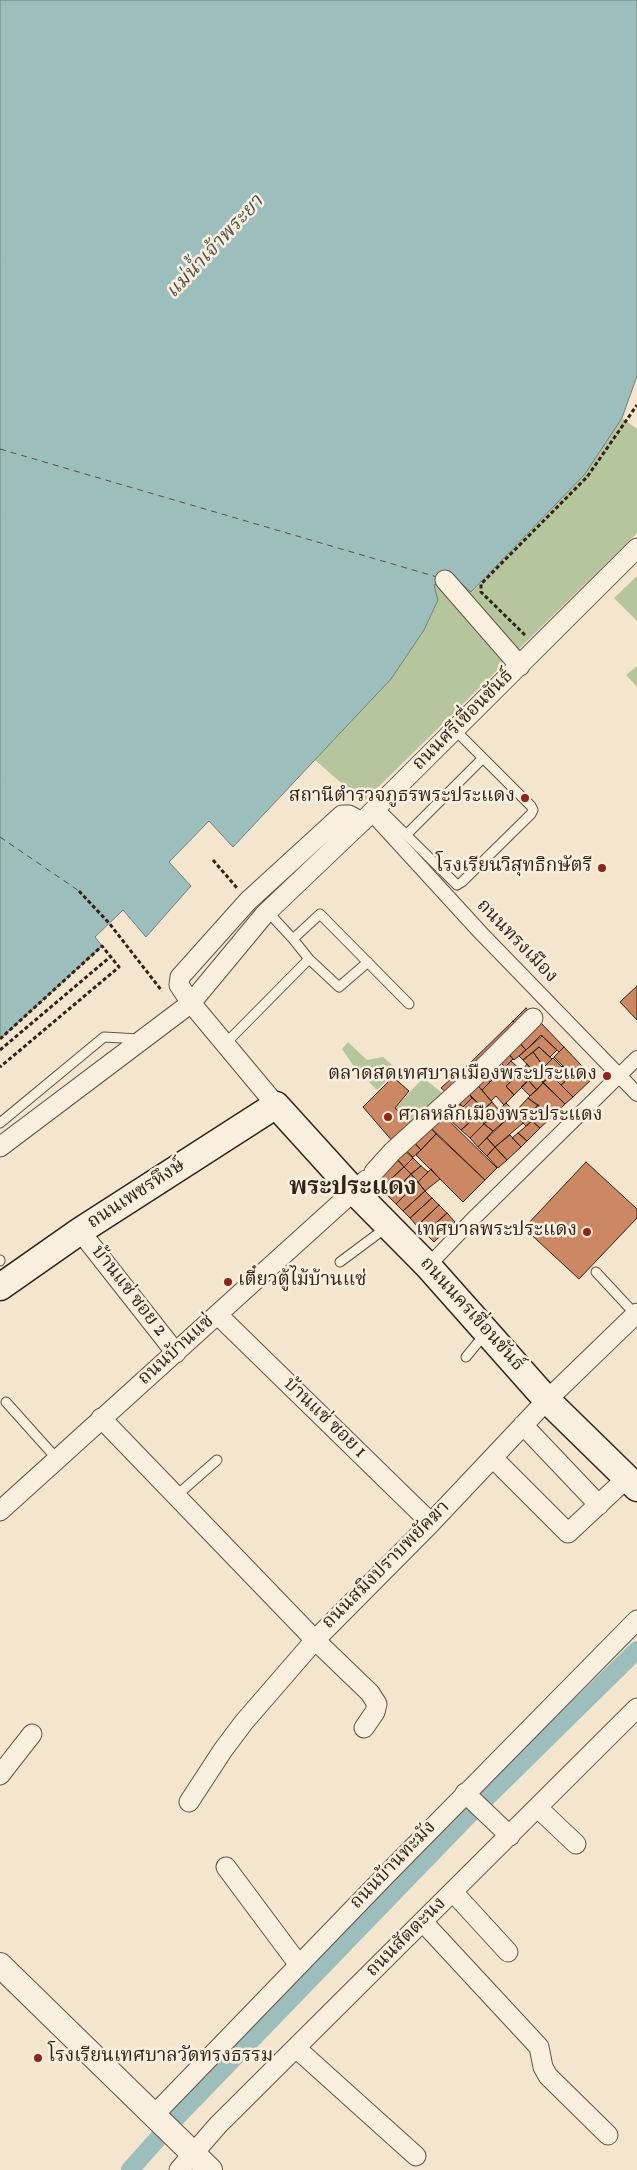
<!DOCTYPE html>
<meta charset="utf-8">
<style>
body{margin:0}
canvas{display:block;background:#f4e6ce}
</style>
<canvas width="637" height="2170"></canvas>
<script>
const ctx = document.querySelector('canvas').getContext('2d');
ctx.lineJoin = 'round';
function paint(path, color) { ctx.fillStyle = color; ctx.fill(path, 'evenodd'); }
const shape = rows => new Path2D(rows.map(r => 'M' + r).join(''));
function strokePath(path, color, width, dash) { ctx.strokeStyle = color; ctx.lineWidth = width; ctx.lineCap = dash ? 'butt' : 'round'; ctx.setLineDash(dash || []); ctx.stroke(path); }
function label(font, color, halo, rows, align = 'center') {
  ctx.font = font + ' Vollkorn,"Noto Serif Thai",serif'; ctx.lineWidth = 5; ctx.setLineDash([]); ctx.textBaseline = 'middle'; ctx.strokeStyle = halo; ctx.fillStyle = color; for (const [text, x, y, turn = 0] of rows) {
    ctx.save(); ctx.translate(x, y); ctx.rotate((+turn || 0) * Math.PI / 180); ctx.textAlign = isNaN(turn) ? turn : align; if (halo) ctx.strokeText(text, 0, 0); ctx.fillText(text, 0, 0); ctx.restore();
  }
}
paint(shape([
 [622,418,637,429,637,533,363,802,315,760,391,679,424,630,438,600,434,585,453,576,472,592,585,474],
 [637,576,637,621,614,598],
 [637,666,637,687,626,675],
 [348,1042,367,1060,383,1057,398,1070,377,1090,355,1068,342,1049],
 [423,1078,445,1095,413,1125,395,1108]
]), '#b6c69c');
const water = shape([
 [0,0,637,0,637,376,622,418,585,474,471,592,453,576,434,585,438,600,424,630,391,679,233,847,209,821,169,862,191,886,146,937,123,910,95,937,102,946,0,1039,0,0]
]);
paint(water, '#9cbebd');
strokePath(water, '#72807b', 1);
strokePath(shape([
 [176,2118,466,1818,637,1650],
 [130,2170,161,2135]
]), '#9cbebd', 18);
strokePath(shape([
 [0,449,437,577],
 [0,837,79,891]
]), '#52514a', 1, [6, 5]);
const building = shape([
 [637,986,637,1020,620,1002,637,986],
 [526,1008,533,1015,520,1028,513,1021,526,1008],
 [513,1021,520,1028,479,1071,470,1063,513,1021],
 [539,1021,564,1047,559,1052,541,1035,526,1050,515,1038,539,1021],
 [542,1036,557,1050,550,1057,539,1047,523,1060,519,1056,542,1036],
 [515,1038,526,1050,514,1060,505,1050,515,1038],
 [539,1047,552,1059,544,1067,533,1052,539,1047],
 [564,1047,582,1066,572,1075,554,1057,564,1047],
 [505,1050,513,1059,505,1067,496,1058,505,1050],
 [533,1052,544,1067,536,1074,523,1060,533,1052],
 [553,1058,562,1067,552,1076,544,1067,553,1058],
 [493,1061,502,1070,496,1076,486,1067,493,1061],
 [511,1061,522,1071,506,1086,514,1095,504,1105,496,1096,491,1101,482,1090,511,1061],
 [470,1063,479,1071,472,1079,462,1070,470,1063],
 [527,1064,536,1074,530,1079,522,1071,527,1064],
 [563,1066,572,1075,561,1085,552,1076,563,1066],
 [582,1066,593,1078,573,1097,561,1085,582,1066],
 [486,1067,496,1076,490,1082,481,1073,486,1067],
 [544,1067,552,1076,543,1082,536,1074,544,1067],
 [462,1070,472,1079,463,1086,454,1078,462,1070],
 [522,1071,530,1079,514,1095,506,1086,522,1071],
 [481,1073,490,1082,482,1090,473,1080,481,1073],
 [536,1074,543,1083,537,1090,528,1080,536,1074],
 [552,1076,573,1097,565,1104,543,1082,552,1076],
 [393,1077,409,1091,395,1108,413,1125,394,1143,363,1107,393,1077],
 [453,1077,463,1086,451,1096,441,1088,453,1077],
 [473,1080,492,1102,484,1109,464,1089,473,1080],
 [528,1080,537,1090,530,1096,521,1087,528,1080],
 [543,1083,565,1104,552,1117,528,1098,543,1083],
 [464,1089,472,1098,463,1107,454,1099,464,1089],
 [472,1098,484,1109,461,1130,450,1120,472,1098],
 [528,1098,538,1105,523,1123,515,1112,528,1098],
 [454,1099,463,1107,454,1115,446,1107,454,1099],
 [492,1102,499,1110,484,1124,477,1116,492,1102],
 [506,1103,515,1112,493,1131,484,1124,506,1103],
 [538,1105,544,1110,526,1126,523,1123,538,1105],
 [544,1110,552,1117,540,1128,532,1121,544,1110],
 [440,1112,497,1168,485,1180,427,1124,440,1112],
 [515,1112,523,1123,495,1147,487,1138,515,1112],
 [477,1116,484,1124,470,1138,461,1130,477,1116],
 [532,1121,540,1128,527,1141,518,1133,532,1121],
 [427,1124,436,1134,421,1150,410,1138,427,1124],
 [484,1124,493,1131,478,1147,470,1138,484,1124],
 [518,1133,527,1141,521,1147,512,1138,518,1133],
 [436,1134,485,1180,463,1202,416,1155,436,1134],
 [510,1135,521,1147,507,1160,495,1147,510,1135],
 [410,1138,421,1150,413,1157,401,1146,410,1138],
 [487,1138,495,1147,487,1156,478,1147,487,1138],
 [495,1147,507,1160,498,1168,487,1156,495,1147],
 [404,1150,413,1158,404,1167,396,1158,404,1150],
 [396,1158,404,1167,381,1188,377,1177,396,1158],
 [413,1158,421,1166,411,1174,404,1167,413,1158],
 [586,1162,637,1209,637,1218,579,1279,524,1228,586,1162],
 [421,1166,428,1172,418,1182,411,1174,421,1166],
 [404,1167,411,1174,389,1197,381,1188,404,1167],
 [431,1169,440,1179,425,1191,418,1182,431,1169],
 [411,1174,418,1182,396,1204,389,1197,411,1174],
 [418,1182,425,1191,403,1211,396,1204,418,1182],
 [425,1191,432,1198,410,1218,403,1211,425,1191],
 [432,1198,439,1205,417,1226,410,1218,432,1198],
 [439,1205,447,1213,425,1233,417,1226,439,1205],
 [447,1213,455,1222,434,1242,425,1233,447,1213]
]);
paint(building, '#cb8862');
strokePath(building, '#332218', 1);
const service = shape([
 [377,806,457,885,462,882,531,814,533,810,531,806,455,730],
 [406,835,483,758],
 [268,912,293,939,320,914,409,1004],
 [293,939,309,959],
 [224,1045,309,959,339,987,368,962],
 [0,1123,104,1037,139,1039],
 [0,1260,0,1261],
 [340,1262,387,1227],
 [596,1272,635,1314],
 [466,1357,485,1334],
 [6,1402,57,1459],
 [176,1496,217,1460]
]);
const pedestrian = shape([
 [371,813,480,932,637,1094],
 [428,1266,471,1221,637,1058]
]);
const minor = shape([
 [445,580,520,666],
 [276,1105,191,1003,179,985,180,977,248,901,342,815,349,815,362,822],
 [0,1147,191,1003,264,915,371,813,637,548],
 [374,1172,392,1152,468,1083,533,1018],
 [80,1231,176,1353],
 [218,1315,431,1523],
 [101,1418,315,1640,431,1523,547,1400,637,1313],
 [523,1425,599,1505],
 [493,1458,568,1533,627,1478],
 [0,1511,366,1180],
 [0,1775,32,1734],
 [465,1793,510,1836],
 [189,1802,223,1750,244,1722,315,1640,370,1693,377,1704,375,1712,364,1728],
 [538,1808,576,1844],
 [226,1867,299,1965],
 [453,1892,508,1952],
 [423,1922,539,2047,543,2067,548,2076,608,2135],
 [296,2048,416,2156],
 [154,2115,386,1875,637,1620],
 [179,2170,218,2125,637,1708]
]);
const tertiary = shape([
 [0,1965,210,2170]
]);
const secondary = shape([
 [0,1287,80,1231,276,1105,354,1191,428,1266,547,1400,637,1488]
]);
strokePath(service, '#635346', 11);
strokePath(pedestrian, '#635346', 16);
strokePath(minor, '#635346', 21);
strokePath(tertiary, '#635346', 26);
strokePath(secondary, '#332218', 29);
strokePath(shape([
 [525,635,481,592,481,584,587,477,637,405],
 [213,860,237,888],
 [79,891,109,923,162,991],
 [0,1039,102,946,119,967,0,1067],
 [0,1050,110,957]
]), '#332218', 3, [4, 2.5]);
strokePath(service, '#f8efdf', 9);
strokePath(pedestrian, '#f8efdf', 14);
strokePath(minor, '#f8efdf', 19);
strokePath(tertiary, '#f8efdf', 24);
strokePath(secondary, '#f8efdf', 26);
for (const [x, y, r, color] of [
 [525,798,5,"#8f2418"],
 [602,868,5,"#8f2418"],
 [607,1076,5,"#8f2418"],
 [388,1117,5,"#8f2418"],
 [587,1232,5,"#8f2418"],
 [228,1282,5,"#8f2418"],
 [38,2058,5,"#8f2418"]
]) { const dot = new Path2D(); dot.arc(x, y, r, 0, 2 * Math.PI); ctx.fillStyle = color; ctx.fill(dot); strokePath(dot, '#f8efdf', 2); }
label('19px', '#332218', '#f8efdf', [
 ["ถนนศรีเขื่อนขันธ์",464,721,-45],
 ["ถนนทรงเมือง",516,942,46],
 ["ถนนเพชรหึงษ์",137,1195,-33],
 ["บ้านแซ่ ซอย 2",128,1292,52],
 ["ถนนนครเขื่อนขันธ์",471,1315,48],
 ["ถนนบ้านแซ่",177,1351,-42],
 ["บ้านแซ่ ซอย 1",324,1419,44],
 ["ถนนสมิงปราบพยัคฆา",387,1566,-45],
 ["ถนนบ้านทะมัง",394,1866,-46],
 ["ถนนสัตตะนง",407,1938,-45]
]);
label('19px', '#332218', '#f8efdf', [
 ["สถานีตำรวจภูธรพระประแดง",515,798],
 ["โรงเรียนวิสุทธิกษัตรี",592,868],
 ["ตลาดสดเทศบาลเมืองพระประแดง",597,1076],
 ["ศาลหลักเมืองพระประแดง",398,1117,"left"],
 ["เทศบาลพระประแดง",577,1232],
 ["เตี๋ยวตู้ไม้บ้านแซ่",238,1282,"left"],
 ["โรงเรียนเทศบาลวัดทรงธรรม",48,2058,"left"]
], 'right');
label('italic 20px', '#52514a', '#f8efdf', [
 ["แม่น้ำเจ้าพระยา",216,248,-47]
]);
label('bold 24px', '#332218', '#f8efdf', [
 ["พระประแดง",353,1190]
]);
</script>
